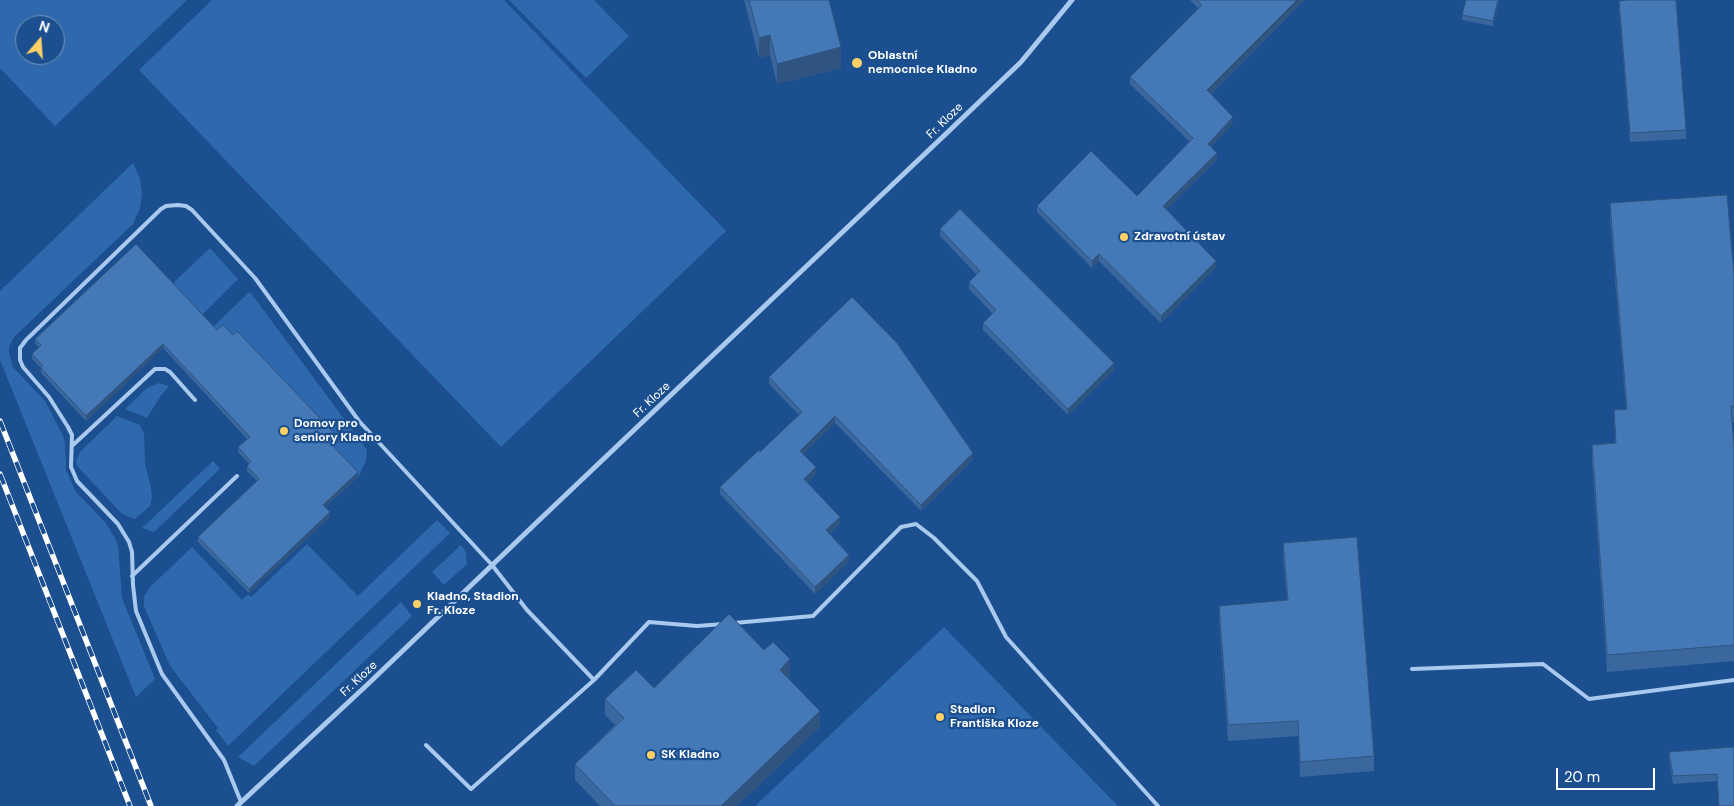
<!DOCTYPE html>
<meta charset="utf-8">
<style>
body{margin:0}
#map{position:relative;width:1734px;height:806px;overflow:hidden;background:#1b4f8f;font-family:"DM Sans",sans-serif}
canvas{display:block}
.north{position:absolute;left:15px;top:15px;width:50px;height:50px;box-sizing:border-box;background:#1b4f8f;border:1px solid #7695bc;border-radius:50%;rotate:18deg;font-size:14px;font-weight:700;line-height:20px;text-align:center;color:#fff}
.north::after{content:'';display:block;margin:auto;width:18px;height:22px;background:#ffd166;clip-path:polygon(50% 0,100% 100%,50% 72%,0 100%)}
.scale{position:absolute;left:1556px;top:768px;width:99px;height:22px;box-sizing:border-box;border:2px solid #fff;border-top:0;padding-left:6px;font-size:15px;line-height:18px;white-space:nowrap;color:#fff;-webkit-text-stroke:4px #1b4f8f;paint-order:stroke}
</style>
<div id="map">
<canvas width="1734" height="806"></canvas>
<div class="north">N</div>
<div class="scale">20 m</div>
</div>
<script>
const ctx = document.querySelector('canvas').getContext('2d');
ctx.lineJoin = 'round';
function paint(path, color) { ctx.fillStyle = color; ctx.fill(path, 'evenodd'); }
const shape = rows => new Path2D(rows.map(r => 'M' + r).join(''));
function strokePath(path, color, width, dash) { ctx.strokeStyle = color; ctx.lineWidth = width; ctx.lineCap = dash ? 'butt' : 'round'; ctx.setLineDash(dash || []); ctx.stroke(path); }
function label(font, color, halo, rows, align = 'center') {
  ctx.font = font + ' "DM Sans",sans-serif'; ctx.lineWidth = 4.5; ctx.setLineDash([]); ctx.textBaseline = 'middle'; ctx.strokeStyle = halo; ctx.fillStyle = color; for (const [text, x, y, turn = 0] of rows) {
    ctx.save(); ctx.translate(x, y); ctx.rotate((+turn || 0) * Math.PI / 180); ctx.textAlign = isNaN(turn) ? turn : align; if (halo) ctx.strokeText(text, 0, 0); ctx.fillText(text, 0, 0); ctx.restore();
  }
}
paint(shape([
 [0,0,187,0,55,126,0,68],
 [25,25,55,25,55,55,25,55],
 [212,0,504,0,726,231,501,447,139,70],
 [509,0,594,0,629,36,586,78],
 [133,163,140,178,142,193,140,208,133,224,14,337,9,347,9,353,13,367,45,401,63,436,65,443,66,470,76,492,105,522,115,538,118,546,122,598,155,679,136,697,0,360,0,291],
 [210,248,238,279,200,317,170,286],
 [248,293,251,293,367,450,366,461,358,477,331,449,338,442,211,329],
 [159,383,169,386,160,397,147,418,125,409,147,388],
 [117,416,140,425,144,434,145,464,151,487,152,497,150,506,135,519,122,514,77,466,76,461,80,452],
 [213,461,220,469,154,532,142,528],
 [437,520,450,533,228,746,216,730,218,728,170,666,144,606,144,596,150,587,192,547,242,600,248,594,251,597,307,544,358,596],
 [461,545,466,552,467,564,445,584,443,584,432,572],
 [401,602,412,616,254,766,238,757],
 [944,627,1118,806,755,806]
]), '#2e69ad');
strokePath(shape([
 [73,445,155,369,165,369,170,372,195,400],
 [132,576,237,476],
 [734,623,813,616,901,527,916,524,934,538,977,581,1006,637,1158,806],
 [1412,669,1543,664,1589,699,1734,680],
 [594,680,649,622,697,626,724,624],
 [241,802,224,760,162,674,136,611,133,585,132,552,129,542,118,524,77,481,71,467,72,435,68,427,49,397,23,367,20,360,20,348,26,340,161,209,166,206,178,205,186,206,192,210,255,278,359,421,492,565,527,610,594,680,471,789,426,745]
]), '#a9c9ee', 4);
strokePath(shape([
 [237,806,368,684,534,525,951,129,1021,62,1072,0]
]), '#a9c9ee', 5);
const rail = shape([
 [0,421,151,806],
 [0,474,130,806]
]);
strokePath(rail, '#fff', 5.5);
strokePath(rail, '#1b4f8f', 4, [11]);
paint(shape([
 [744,0,829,0,841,68,777,84,770,55,759,58],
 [1191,0,1304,0,1211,94,1233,123,1211,147,1217,159,1166,210,1216,267,1161,323,1099,261,1092,268,1037,212,1037,206,1137,196,1190,142,1130,84,1130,77,1198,8,1191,1],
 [1499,0,1493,26,1462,20,1462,15],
 [1619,1,1686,130,1686,139,1630,142,1619,10],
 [1610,203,1734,274,1734,422,1732,422,1734,446,1734,661,1607,672,1592,461,1592,445,1615,443,1614,410,1626,409,1610,219],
 [940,229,1114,370,1068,415,983,330,983,323,993,314,969,289,969,282,977,275,940,236],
 [217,330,338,442,333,447,358,477,325,507,330,517,249,593,198,542,198,537,257,481,247,471,247,466,249,464,238,452,238,447,247,439,163,348,86,421,41,373,41,368,32,359,32,354,39,347,35,344,35,339],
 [769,377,973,459,921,511,835,423,803,454,816,474,807,482,840,523,829,534,849,561,815,594,720,494,720,487,760,452,799,415,769,384],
 [1283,543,1374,756,1374,771,1300,777,1298,736,1228,741,1219,621,1219,606,1287,600,1283,558],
 [790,675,788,678,820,727,737,806,600,806,575,780,575,764,615,725,605,715,605,699,654,688],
 [1734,747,1734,806,1719,806,1717,781,1673,784,1669,760,1669,752]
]), '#3a679d');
paint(shape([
 [1297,0,1304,0,1207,97,1207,90],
 [1498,0,1499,0,1493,26,1493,21],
 [770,35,770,55,759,58,759,38],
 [841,47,841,68,777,84,777,64],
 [1233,117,1233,123,1208,150,1208,144],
 [1217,153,1217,159,1163,213,1163,206],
 [1099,254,1099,261,1092,268,1092,261],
 [1216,261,1216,267,1161,323,1161,316],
 [163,344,163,348,86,421,86,416],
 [1114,363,1114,370,1068,415,1068,409],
 [835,416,835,423,800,457,800,451],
 [338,437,338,442,331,449,331,444],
 [973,453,973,459,921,511,921,505],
 [816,467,816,474,804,485,804,479],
 [358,472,358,477,323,509,323,505],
 [330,512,330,517,249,593,249,589],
 [840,517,840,523,826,537,826,530],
 [849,555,849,561,815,594,815,587],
 [790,659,790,675,780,686,780,670],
 [820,711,820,727,737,806,721,806]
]), '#305480');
const building = shape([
 [749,0,829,0,841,47,777,64,770,35,759,38,749,0],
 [1196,0,1297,0,1207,90,1233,117,1208,144,1217,153,1163,206,1216,261,1161,316,1099,254,1092,261,1037,206,1091,151,1137,196,1193,138,1130,77,1202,5,1196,0],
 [1466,0,1498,0,1493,21,1462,15,1466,0],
 [1627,0,1676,0,1686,130,1630,133,1619,1,1627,0],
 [1727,195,1734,274,1734,406,1731,406,1734,446,1734,645,1607,655,1592,445,1616,443,1614,410,1627,409,1610,203,1727,195],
 [960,209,1114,363,1068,409,983,323,996,310,969,282,980,271,940,229,960,209],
 [136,244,217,330,223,325,233,335,237,331,338,437,331,444,358,472,323,505,330,512,249,589,198,537,259,479,247,466,251,462,238,447,250,437,163,344,86,416,41,368,43,366,32,354,41,345,35,339,136,244],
 [852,297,897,343,973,453,921,505,835,416,800,451,816,467,804,479,840,517,826,530,849,555,815,587,720,487,759,450,760,452,802,412,769,377,852,297],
 [1357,537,1374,756,1300,762,1298,721,1228,725,1219,606,1288,600,1283,543,1357,537],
 [729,614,764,650,773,642,790,659,780,670,820,711,721,806,615,806,575,764,624,718,605,699,636,670,654,688,729,614],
 [1734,747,1734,806,1719,806,1717,774,1673,776,1669,752,1734,747]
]);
paint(building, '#4478b7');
strokePath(building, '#305480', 1);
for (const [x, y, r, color] of [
 [857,63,6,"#ffd166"],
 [1124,237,5,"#ffd166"],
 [284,431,5,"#ffd166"],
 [417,604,5,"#ffd166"],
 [940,717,5,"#ffd166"],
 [651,755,5,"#ffd166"]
]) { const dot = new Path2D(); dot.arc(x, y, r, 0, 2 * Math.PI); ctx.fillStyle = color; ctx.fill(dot); strokePath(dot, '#1b4f8f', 2); }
label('bold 12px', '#fff', '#1b4f8f', [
 ["Oblastní",868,56],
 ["nemocnice Kladno",868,70],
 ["Zdravotní ústav",1134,237],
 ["Domov pro",294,424],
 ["seniory Kladno",294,438],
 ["Kladno, Stadion",427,597],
 ["Fr. Kloze",427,611],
 ["Stadion",950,710],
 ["Františka Kloze",950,724],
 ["SK Kladno",661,755]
], 'left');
label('12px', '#fff', '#1b4f8f', [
 ["Fr. Kloze",945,121,-44],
 ["Fr. Kloze",652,400,-43],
 ["Fr. Kloze",359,679,-43]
]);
</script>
